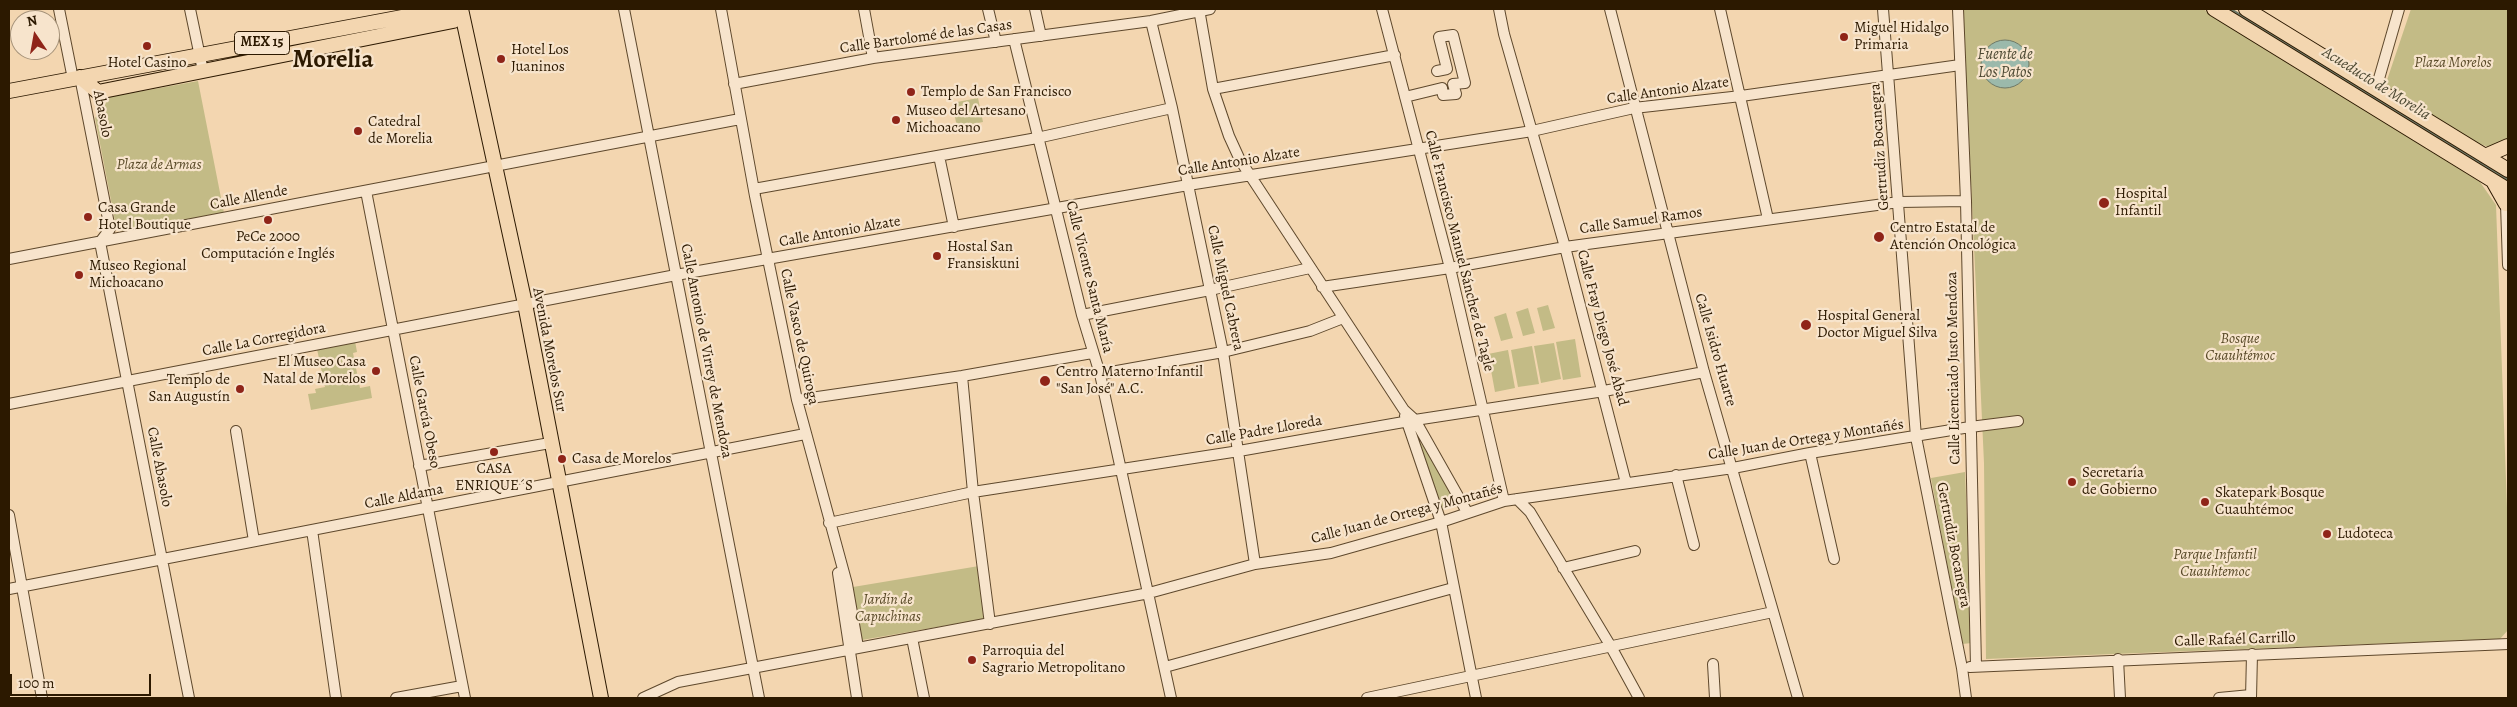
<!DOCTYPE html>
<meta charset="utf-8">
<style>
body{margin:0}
#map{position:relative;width:2517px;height:707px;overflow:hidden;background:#f3d6b0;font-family:Alegreya,serif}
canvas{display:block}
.frame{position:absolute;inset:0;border:10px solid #2c1900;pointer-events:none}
.north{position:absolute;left:10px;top:10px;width:50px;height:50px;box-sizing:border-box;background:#f7e4cc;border:1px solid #a6937a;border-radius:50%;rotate:348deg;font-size:14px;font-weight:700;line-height:20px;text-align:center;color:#2c1900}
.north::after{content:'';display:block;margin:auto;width:18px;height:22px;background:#8f2418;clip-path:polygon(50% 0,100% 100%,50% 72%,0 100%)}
.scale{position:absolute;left:10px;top:674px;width:141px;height:22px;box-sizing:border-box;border:2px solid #2c1900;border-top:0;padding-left:6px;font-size:15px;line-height:18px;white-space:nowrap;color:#2c1900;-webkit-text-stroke:4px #f7e4cc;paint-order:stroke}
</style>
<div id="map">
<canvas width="2517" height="707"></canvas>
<div class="frame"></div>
<div class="north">N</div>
<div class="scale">100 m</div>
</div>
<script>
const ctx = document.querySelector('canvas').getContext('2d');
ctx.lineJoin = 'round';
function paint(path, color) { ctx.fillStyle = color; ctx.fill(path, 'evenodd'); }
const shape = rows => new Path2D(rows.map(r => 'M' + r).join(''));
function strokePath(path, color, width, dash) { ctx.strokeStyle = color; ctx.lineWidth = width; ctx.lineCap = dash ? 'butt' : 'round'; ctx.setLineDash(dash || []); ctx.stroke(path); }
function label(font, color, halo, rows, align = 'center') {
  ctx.font = font + ' Alegreya,serif'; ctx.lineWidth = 4.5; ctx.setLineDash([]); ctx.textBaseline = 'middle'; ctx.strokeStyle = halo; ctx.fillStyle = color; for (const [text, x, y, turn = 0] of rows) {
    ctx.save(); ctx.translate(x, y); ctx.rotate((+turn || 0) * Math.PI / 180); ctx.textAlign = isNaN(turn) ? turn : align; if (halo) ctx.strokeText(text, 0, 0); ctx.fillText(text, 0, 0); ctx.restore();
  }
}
paint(shape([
 [1963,9,2203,9,2480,182,2496,205,2508,535,2508,630,2500,639,1986,659,1984,463],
 [2411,9,2507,9,2508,142,2488,147,2478,143,2385,86],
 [198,81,224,213,125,233,116,226,95,118,110,97],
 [978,98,983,122,957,127,952,103],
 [1548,305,1555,328,1543,331,1537,308],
 [1528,308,1535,333,1523,336,1516,312],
 [1506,313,1513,338,1501,341,1494,317],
 [1575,339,1581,377,1563,380,1556,342],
 [355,341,357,352,353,353,360,388,370,386,372,398,311,410,308,394,316,393,315,389,325,387,317,349],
 [1554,343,1561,379,1541,383,1534,346],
 [1532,346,1539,384,1518,387,1511,350],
 [1508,350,1515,388,1495,392,1488,354],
 [1416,436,1459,500,1459,503,1442,510],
 [1965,472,1972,643,1962,644,1931,478],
 [979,566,984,619,862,640,853,587]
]), '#c3bb86');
const water = shape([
 '1981 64a24 24 0 1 1 48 0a24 24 0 1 1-48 0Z'
]);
paint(water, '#9bb9ab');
strokePath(water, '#6f7967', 1);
strokePath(shape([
 [2230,9,2508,180]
]), '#6f7967', 3);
const minor = shape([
 [59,9,73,79],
 [190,9,203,71],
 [624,9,759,698],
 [721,9,755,196,797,400,847,584,858,647],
 [864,9,873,58],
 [988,9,996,42],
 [1035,9,1041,36],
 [1199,9,1213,89,1229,136,1240,160,1404,410,1415,420,1467,512],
 [1382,9,1450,268,1504,501],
 [1499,9,1504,34,1565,247,1626,483],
 [1610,9,1704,372,1798,698],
 [1720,9,1768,219],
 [1883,9,1916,437,1962,668,1966,698],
 [1958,9,1966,201,1976,666],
 [1151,21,1172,108,1223,352,1255,564],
 [1014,39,1082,315,1100,374,1171,698],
 [80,77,110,229,100,242],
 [734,84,873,58,1151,21,1210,9],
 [1213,89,1395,55],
 [2376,89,2399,9],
 [1405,97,1442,88,1443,95,1456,94,1453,84,1465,83,1453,35,1439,37,1447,69,1437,71],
 [939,156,954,227],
 [754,189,1037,138,1172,108],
 [366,191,465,698],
 [2508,199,2506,204,2508,265],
 [100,242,189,698],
 [9,259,740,119],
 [1322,287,1450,268,1565,247,1899,202,1966,201],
 [1082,315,1210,290,1310,268],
 [1100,374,1223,352,1310,331,1343,318],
 [962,376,973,492,990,624],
 [797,400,962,376,1092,353],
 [9,404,676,275,1188,185,1532,131,1634,108,1741,96,1960,65],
 [1405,416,1441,522,1476,698],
 [236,431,254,541],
 [1810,453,1834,559],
 [419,466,550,443],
 [1676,475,1694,545],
 [1517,499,1530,512,1610,645,1639,698],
 [9,515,42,698],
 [829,523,973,492,1239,451,1415,420,1604,391,1704,372],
 [312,530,336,698],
 [1563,568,1635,551],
 [838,573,857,698],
 [9,589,805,434],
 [912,638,924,698],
 [2118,659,2120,698],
 [1713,664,1715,698],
 [1165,667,1453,588],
 [1970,667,2508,644],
 [396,698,462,686],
 [643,698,678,682,1149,593,1255,564,1331,553,1441,522,1504,501,1733,468,1810,453,1970,427,2018,421],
 [1367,698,1773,612],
 [2219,698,2251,695],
 [2251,698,2252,654]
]);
const major = shape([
 [461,9,525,304,601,698],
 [2214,9,2508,190],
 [2246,9,2508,170],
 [80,77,98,92,453,21,458,9],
 [9,91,445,9],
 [2485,156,2508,146],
 [2493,181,2506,204]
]);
strokePath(minor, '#5e482c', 12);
strokePath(major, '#2c1900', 16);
strokePath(minor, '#f7e4cc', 10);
strokePath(major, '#f3d6b0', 14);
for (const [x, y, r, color] of [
 [1844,37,5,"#8f2418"],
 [147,46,5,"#8f2418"],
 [501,59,5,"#8f2418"],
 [911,92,5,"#8f2418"],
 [896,120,5,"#8f2418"],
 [358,131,5,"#8f2418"],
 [2104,203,6,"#8f2418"],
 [88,217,5,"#8f2418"],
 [268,220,5,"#8f2418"],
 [1879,237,6,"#8f2418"],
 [937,256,5,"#8f2418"],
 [79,275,5,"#8f2418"],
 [1806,325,6,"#8f2418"],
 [376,371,5,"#8f2418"],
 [1045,381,6,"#8f2418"],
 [240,389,5,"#8f2418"],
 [494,452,5,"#8f2418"],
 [562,459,5,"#8f2418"],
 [2072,482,5,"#8f2418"],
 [2205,502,5,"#8f2418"],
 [2327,534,5,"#8f2418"],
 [972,660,5,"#8f2418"]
]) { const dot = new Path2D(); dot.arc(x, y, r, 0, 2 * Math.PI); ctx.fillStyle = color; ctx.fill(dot); strokePath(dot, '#f7e4cc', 2); }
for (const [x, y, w] of [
 [262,43,55]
]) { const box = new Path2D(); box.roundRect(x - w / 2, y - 11.5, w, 23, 4); ctx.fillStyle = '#f7e4cc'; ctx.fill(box); strokePath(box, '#2c1900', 1); }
label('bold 14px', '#2c1900', null, [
 ["MEX 15",262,43]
]);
label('15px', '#2c1900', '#f7e4cc', [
 ["Miguel Hidalgo",1854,28],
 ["Primaria",1854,45],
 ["Hotel Los",511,50],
 ["Juaninos",511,67],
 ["Hotel Casino",147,63,"center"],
 ["Templo de San Francisco",921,92],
 ["Museo del Artesano",906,111],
 ["Michoacano",906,128],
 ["Catedral",368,122],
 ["de Morelia",368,139],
 ["Hospital",2115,194],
 ["Infantil",2115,211],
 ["Casa Grande",98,208],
 ["Hotel Boutique",98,225],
 ["Centro Estatal de",1890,228],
 ["Atención Oncológica",1890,245],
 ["PeCe 2000",268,237,"center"],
 ["Computación e Inglés",268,254,"center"],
 ["Hostal San",947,247],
 ["Fransiskuni",947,264],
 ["Museo Regional",89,266],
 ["Michoacano",89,283],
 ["Hospital General",1817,316],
 ["Doctor Miguel Silva",1817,333],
 ["El Museo Casa",366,362,"right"],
 ["Natal de Morelos",366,379,"right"],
 ["Centro Materno Infantil",1056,372],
 ["\"San José\" A.C.",1056,389],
 ["Templo de",230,380,"right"],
 ["San Augustín",230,397,"right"],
 ["Casa de Morelos",572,459],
 ["CASA",494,469,"center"],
 ["ENRIQUE´S",494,486,"center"],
 ["Secretaría",2082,473],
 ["de Gobierno",2082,490],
 ["Skatepark Bosque",2215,493],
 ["Cuauhtémoc",2215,510],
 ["Ludoteca",2337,534],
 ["Parroquia del",982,651],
 ["Sagrario Metropolitano",982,668]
], 'left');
label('15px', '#2c1900', '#f7e4cc', [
 ["Calle Bartolomé de las Casas",926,37,-8],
 ["Calle Antonio Alzate",1668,91,-8],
 ["Abasolo",102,114,79],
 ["Gertrudiz Bocanegra",1880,147,-94],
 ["Calle Antonio Alzate",1239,162,-9],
 ["Calle Allende",249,198,-11],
 ["Calle Samuel Ramos",1641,221,-8],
 ["Calle Antonio Alzate",840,232,-10],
 ["Calle Francisco Manuel Sánchez de Tagle",1459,251,76],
 ["Calle Vicente Santa María",1089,277,76],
 ["Calle Miguel Cabrera",1225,288,78],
 ["Calle Fray Diego José Abad",1602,328,75],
 ["Calle Vasco de Quiroga",799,337,78],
 ["Calle La Corregidora",264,340,-11],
 ["Avenida Morelos Sur",549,350,79],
 ["Calle Isidro Huarte",1715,350,74],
 ["Calle Antonio de Virrey de Mendoza",706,351,79],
 ["Calle Licenciado Justo Mendoza",1954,368,-91],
 ["Calle García Obeso",424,412,79],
 ["Calle Padre Lloreda",1264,431,-10],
 ["Calle Juan de Ortega y Montañés",1806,440,-9],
 ["Calle Abasolo",159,467,79],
 ["Calle Aldama",404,497,-11],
 ["Calle Juan de Ortega y Montañés",1407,514,-15],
 ["Gertrudiz Bocanegra",1953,545,79],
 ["Calle Rafaél Carrillo",2235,640,-2]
]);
label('italic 15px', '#594a28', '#f7e4cc', [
 ["Plaza Morelos",2453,63],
 ["Plaza de Armas",159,165],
 ["Bosque",2240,339],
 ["Cuauhtémoc",2240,356],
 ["Parque Infantil",2215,555],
 ["Cuauhtemoc",2215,572],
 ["Jardín de",888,600],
 ["Capuchinas",888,617]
]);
label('italic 16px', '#4d4933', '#f7e4cc', [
 ["Fuente de",2005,55],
 ["Los Patos",2005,73],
 ["Acueducto de Morelia",2376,84,32]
]);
label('bold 25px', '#2c1900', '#f7e4cc', [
 ["Morelia",333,61]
]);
</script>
